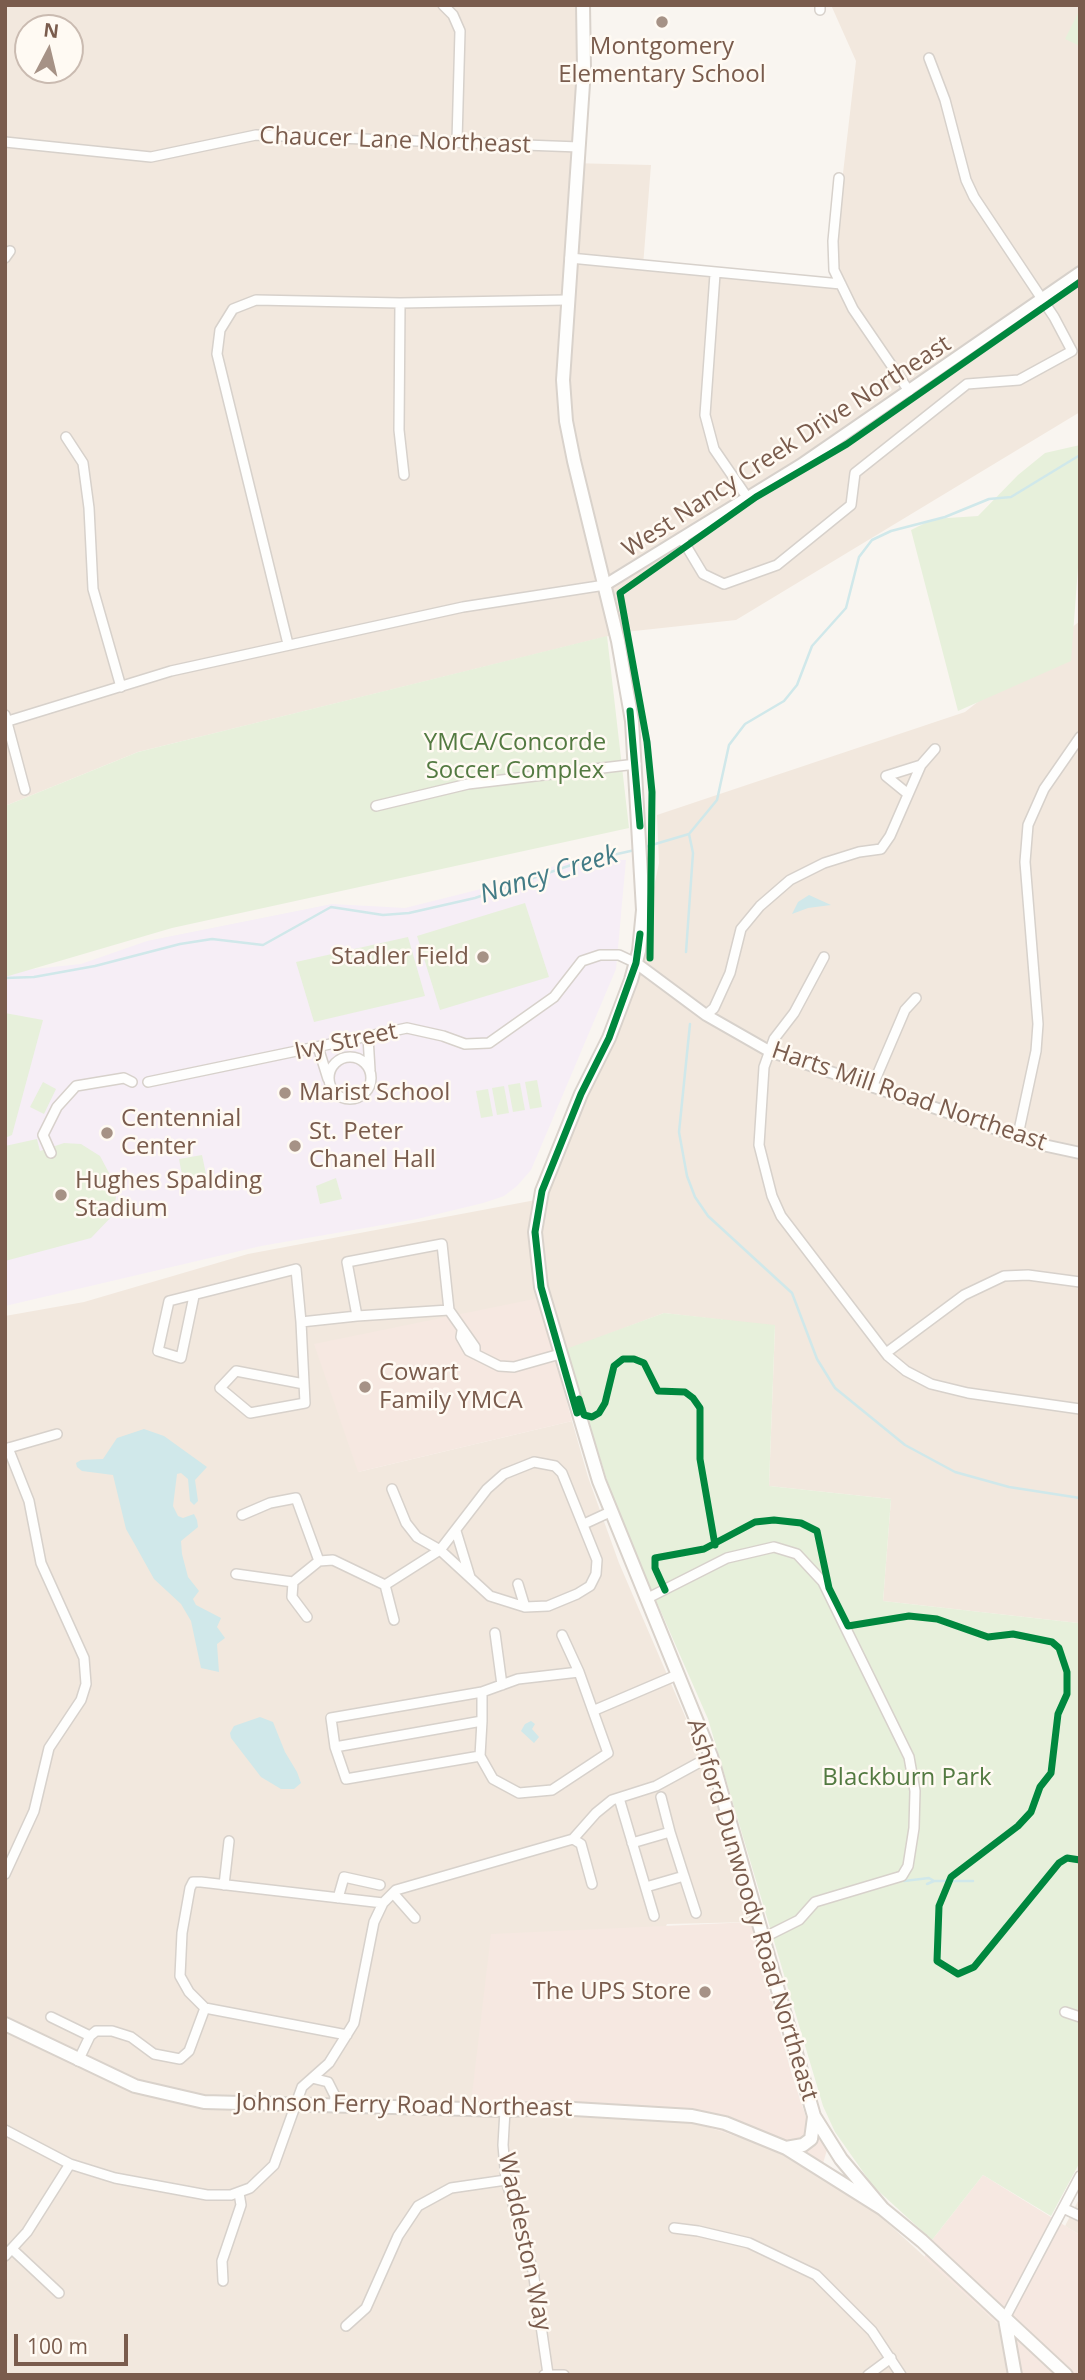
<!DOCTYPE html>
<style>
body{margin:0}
#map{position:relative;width:1085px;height:2380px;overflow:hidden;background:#f9f5f0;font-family:"Open Sans",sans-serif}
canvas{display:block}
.frame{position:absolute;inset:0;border:7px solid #7a5c4d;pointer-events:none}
.north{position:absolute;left:14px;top:14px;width:70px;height:70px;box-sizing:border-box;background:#fffaf3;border:2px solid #cabbb1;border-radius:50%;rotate:7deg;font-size:19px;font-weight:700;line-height:28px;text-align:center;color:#7a5c4d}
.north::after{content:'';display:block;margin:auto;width:24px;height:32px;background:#a69286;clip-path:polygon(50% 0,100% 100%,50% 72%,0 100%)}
.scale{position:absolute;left:14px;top:2334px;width:114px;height:32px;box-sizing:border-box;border:4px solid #7a5c4d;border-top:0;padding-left:9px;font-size:21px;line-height:24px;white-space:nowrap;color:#7a5c4d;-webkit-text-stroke:5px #fffaf3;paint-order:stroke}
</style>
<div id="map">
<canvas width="1085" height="2380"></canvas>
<div class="frame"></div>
<div class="north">N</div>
<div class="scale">100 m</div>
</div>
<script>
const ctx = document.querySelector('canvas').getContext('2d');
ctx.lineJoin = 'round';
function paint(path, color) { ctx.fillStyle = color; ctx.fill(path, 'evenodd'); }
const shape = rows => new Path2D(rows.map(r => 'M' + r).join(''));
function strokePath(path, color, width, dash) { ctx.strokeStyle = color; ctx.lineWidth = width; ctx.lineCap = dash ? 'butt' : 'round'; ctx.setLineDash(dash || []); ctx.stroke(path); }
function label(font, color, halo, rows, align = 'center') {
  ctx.font = font + ' "Open Sans",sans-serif'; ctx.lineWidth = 5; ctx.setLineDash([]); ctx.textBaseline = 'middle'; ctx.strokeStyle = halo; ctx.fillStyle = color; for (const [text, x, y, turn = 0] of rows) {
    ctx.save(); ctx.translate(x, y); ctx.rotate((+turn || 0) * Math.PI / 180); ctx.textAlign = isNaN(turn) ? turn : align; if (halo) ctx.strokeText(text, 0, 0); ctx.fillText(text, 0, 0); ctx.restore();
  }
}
paint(shape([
 [5,5,581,5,579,83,570,163,651,165,643,266,846,286,834,251,856,61,831,5,1080,5,1080,412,736,620,625,632,138,752,5,806],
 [28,28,70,28,70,70,28,70],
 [1080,621,1080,1629,1078,1623,883,1601,891,1499,769,1486,775,1326,664,1313,553,1355,358,1472,572,1421,588,1477,619,1563,691,1730,720,1814,751,1922,667,1924,577,2111,687,2120,790,2154,868,2205,998,2324,1016,2375,5,2375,5,1316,84,1302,248,1254,541,1199,639,959,659,863,657,815,965,712],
 [1080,2197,1080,2235,1065,2226]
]), '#f2e8de');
paint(shape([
 [539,1298,572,1421,358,1472,314,1344],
 [751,1922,791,2072,806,2117,827,2150,821,2170,790,2154,687,2120,577,2111,470,2111,491,1934],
 [983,2175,1080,2235,1080,2375,1016,2375,998,2324,924,2258,932,2240]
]), '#f6e8e1');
paint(shape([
 [580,858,626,860,616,969,531,1170,517,1186,504,1196,483,1203,417,1219,261,1246,5,1306,5,972,81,964,147,941,332,904,405,908,485,888]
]), '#f6eef6');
paint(shape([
 [1080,9,1080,46,1065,39],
 [1080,445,1080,541,1071,661,958,711,911,530,933,519,978,516,1018,475,1045,453],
 [607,636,629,828,172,928,5,977,5,806,138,752],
 [525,903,549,977,440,1010,417,936],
 [408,937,425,996,314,1022,296,962],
 [5,1013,43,1020,12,1135,5,1138],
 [537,1080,542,1107,530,1109,525,1082],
 [43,1082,56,1089,44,1114,30,1107],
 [520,1083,525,1110,513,1112,508,1085],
 [504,1086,509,1113,497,1115,492,1088],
 [488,1089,493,1116,481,1118,476,1091],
 [37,1139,40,1151,64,1143,81,1144,100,1156,117,1188,114,1214,91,1238,5,1261,5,1146],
 [202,1155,206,1174,183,1180,179,1159],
 [336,1178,342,1199,320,1204,316,1186],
 [664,1313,775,1325,769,1486,891,1499,883,1601,1078,1623,1080,2162,1051,2216,983,2175,932,2240,873,2186,835,2132,823,2106,708,1719,616,1509,566,1349]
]), '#e7f0db');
paint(shape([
 [809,895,831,905,808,908,792,914,798,902],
 [144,1429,164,1436,207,1467,195,1480,198,1501,194,1505,190,1501,188,1479,181,1473,177,1474,173,1506,178,1516,183,1518,194,1514,197,1520,198,1527,181,1541,182,1554,188,1577,199,1591,193,1599,196,1605,221,1618,217,1627,225,1638,217,1644,219,1672,201,1668,191,1621,181,1604,154,1579,134,1543,126,1529,113,1475,82,1471,77,1467,76,1463,81,1460,103,1459,117,1438],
 [260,1717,273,1722,285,1752,297,1772,301,1783,294,1789,281,1789,261,1777,231,1738,230,1733,234,1726],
 [531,1721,535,1724,532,1729,539,1737,534,1743,521,1731,525,1724]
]), '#d0e8ea');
strokePath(shape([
 [645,847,689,834,717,800,729,745,745,724,784,701,797,685,812,646,846,608,859,557,872,540,891,531,945,517,989,499,1011,497,1080,455],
 [686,952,693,853,689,834],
 [5,978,34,977,95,966,180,944,212,939,263,945,331,907,383,915,409,913,475,898,577,863,635,850],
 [690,1024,679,1132,687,1176,695,1197,708,1216,792,1293,817,1359,835,1388,905,1445,955,1472,1009,1487,1080,1498],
 [904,1881,929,1878,934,1881,973,1881],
 [927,1884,934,1881]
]), '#d0e8ea', 2.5);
const minor = shape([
 [443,5,453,15,460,31,457,141],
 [820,5,820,10],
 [5,142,151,157,256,135,579,147],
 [839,178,833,241,834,270,853,309,909,391],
 [5,258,10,251],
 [570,258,841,284],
 [715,274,705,415,714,449,747,497],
 [400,303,399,430,404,475],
 [66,437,83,463,89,508,93,589,121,687],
 [682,539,703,574,724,584,777,565,851,505,855,473,967,384,1019,380,1072,351,1054,317,974,197,966,180,945,100,929,58],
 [288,644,217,354,220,330,233,309,256,300,400,303,566,300],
 [5,715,25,790],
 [5,722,171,671,463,607,605,585],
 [908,794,886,776,921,765],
 [376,806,468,784,636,764],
 [824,957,794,1013,774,1039,764,1067,759,1145,772,1196,781,1216,888,1356,906,1371,931,1384,968,1393,1080,1409],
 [706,1015,714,1008,730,973,741,929,760,906,790,880,824,863,859,852,881,849,890,836,921,765,935,749],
 [368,1037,370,1070],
 [318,1047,328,1079],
 '329 1078a21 21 0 1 1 42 0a21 21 0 1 1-42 0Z',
 [148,1082,407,1028,443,1036,465,1044,489,1043,554,997,582,961,600,955,619,955,636,963],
 [872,1087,905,1010,916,998],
 [1018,1135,1036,1051,1038,1024,1025,862,1028,825,1044,789,1080,737],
 [51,1153,43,1135,57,1107,76,1086,124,1078,132,1082],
 [194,1296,181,1358,158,1351,169,1301,296,1269,301,1322,357,1316],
 [449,1310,357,1316,347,1262,442,1244,449,1310,475,1347,475,1354],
 [301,1322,305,1403,250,1413,220,1388,236,1371,304,1384],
 [462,1331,461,1337,469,1351,499,1366,514,1367,560,1354],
 [886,1353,964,1295,1004,1276,1028,1275,1080,1282],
 [5,1449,57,1434],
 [534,1462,555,1466,562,1473,597,1560,596,1574,590,1586,577,1594,548,1606,525,1607,490,1596,440,1550,487,1489,504,1474,534,1462],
 [242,1515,270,1503,296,1498,319,1561],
 [584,1524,610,1512],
 [456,1531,470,1577],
 [236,1574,293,1582],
 [518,1584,525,1607],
 [385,1585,440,1550,417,1537,406,1523,392,1489],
 [646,1599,727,1558,774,1547,797,1554,823,1582,909,1757,915,1791,914,1828,908,1866,902,1876,815,1902,799,1920,763,1938],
 [307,1617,292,1597,293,1582,319,1561,333,1560,385,1585,394,1620],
 [495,1633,502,1685],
 [562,1635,579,1672],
 [579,1672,608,1753,552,1790,519,1793,493,1779,480,1756,346,1779,335,1747,331,1718,482,1692,518,1679,579,1672],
 [595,1710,677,1675],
 [482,1721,482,1692],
 [335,1747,482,1721,480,1756],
 [661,1797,670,1832],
 [619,1798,654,1916],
 [573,1839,581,1844,592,1884],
 [632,1843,670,1832,684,1876],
 [5,1874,34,1811,49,1748,81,1700,86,1684,84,1658,41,1563,29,1501,8,1448],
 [224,1885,229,1841],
 [646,1887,684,1876,696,1913],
 [393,1893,415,1918],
 [338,1898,344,1877,380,1885],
 [1065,2012,1080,2017],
 [51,2017,90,2036],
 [347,2035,205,2008,189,1992,180,1976,182,1933,190,1888,193,1882,201,1882,383,1903],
 [78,2061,90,2036,96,2031,112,2031,131,2037,154,2054,180,2059,189,2051,205,2008],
 [312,2078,328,2082,335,2096,334,2107],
 [505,2110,503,2145,506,2180,533,2271,548,2374],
 [5,2130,70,2164,115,2178,207,2195,231,2195,250,2188,274,2165,302,2087,329,2063,354,2023,374,1922,383,1903,396,1890,573,1839,596,1813,612,1800,656,1786,711,1756],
 [1063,2208,1080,2216],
 [674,2228,698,2231,749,2243,816,2275,872,2331,901,2375],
 [12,2249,59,2293],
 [5,2256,27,2232,70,2164],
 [223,2281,222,2261,241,2205,239,2193],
 [1005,2318,1080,2176],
 [346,2326,366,2308,398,2236,418,2206,451,2188,506,2180],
 [544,2375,564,2375],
 [868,2375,891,2358]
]);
const tertiary = shape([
 [605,585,800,465,1080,272],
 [636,963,706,1015,769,1051,1043,1145,1080,1153]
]);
const secondary = shape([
 [583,5,584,69,563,380,566,421,574,461,618,641,632,721,643,910,639,951,631,980,609,1038,581,1094,542,1191,535,1232,541,1287,599,1481,711,1756,814,2116,841,2159,883,2209],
 [5,2024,135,2086,204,2102,505,2110,557,2108,692,2116,725,2123,786,2148,883,2209,922,2241,1066,2375],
 [786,2148,803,2145,811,2139,814,2117],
 [1005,2319,1015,2375]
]);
strokePath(minor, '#d7d1cb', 12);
strokePath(tertiary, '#d7d1cb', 14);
strokePath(secondary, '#d9d2cb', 16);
strokePath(minor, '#fefefd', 9);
strokePath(tertiary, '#fefefd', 10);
strokePath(secondary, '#fefefd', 12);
strokePath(shape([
 [630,711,640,826],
 [650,958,652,792,647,742,620,593,756,497,847,444,1080,282],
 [579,1399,584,1415,592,1417,599,1413,605,1403,614,1366,623,1359,634,1359,644,1363,658,1391,685,1392,693,1398,700,1408,700,1459,715,1545],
 [577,1413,541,1287,535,1232,542,1191,581,1094,609,1038,636,963,640,934],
 [665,1590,655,1568,655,1558,704,1549,755,1522,774,1520,801,1523,817,1531,829,1588,848,1626,909,1616,937,1619,988,1637,1013,1634,1052,1642,1059,1648,1067,1672,1067,1694,1058,1714,1051,1773,1040,1787,1031,1812,1018,1826,951,1877,939,1906,937,1961,958,1974,974,1967,1059,1863,1067,1858,1080,1860]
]), '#00873e', 7);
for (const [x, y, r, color] of [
 [662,22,7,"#a69286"],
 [483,957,7,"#a69286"],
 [285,1093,7,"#a69286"],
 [107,1133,7,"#a69286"],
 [295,1146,7,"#a69286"],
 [61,1195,7,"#a69286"],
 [365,1387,7,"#a69286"],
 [705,1992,7,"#a69286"]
]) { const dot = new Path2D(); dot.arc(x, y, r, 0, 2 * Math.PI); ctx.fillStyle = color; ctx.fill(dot); strokePath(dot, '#fffaf3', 2.5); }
label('24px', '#7a5c4d', '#fffaf3', [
 ["Montgomery",662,47,"center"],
 ["Elementary School",662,75,"center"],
 ["Stadler Field",469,957,"right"],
 ["Marist School",299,1093],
 ["Centennial",121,1119],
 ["Center",121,1147],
 ["St. Peter",309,1132],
 ["Chanel Hall",309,1160],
 ["Hughes Spalding",75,1181],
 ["Stadium",75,1209],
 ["Cowart",379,1373],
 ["Family YMCA",379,1401],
 ["The UPS Store",691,1992,"right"]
], 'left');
label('24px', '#7a5c4d', '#fffaf3', [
 ["Chaucer Lane Northeast",395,141,2],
 ["West Nancy Creek Drive Northeast",787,447,-33],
 ["Ivy Street",346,1042,-12],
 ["Harts Mill Road Northeast",909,1097,19],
 ["Ashford Dunwoody Road Northeast",752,1910,73],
 ["Johnson Ferry Road Northeast",404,2106,1],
 ["Waddeston Way",524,2242,78]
]);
label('24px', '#537a41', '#fffaf3', [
 ["YMCA/Concorde",515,743],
 ["Soccer Complex",515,771],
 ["Blackburn Park",907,1778]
]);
label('italic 26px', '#437c86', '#fffaf3', [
 ["Nancy Creek",549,875,-17]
]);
</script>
